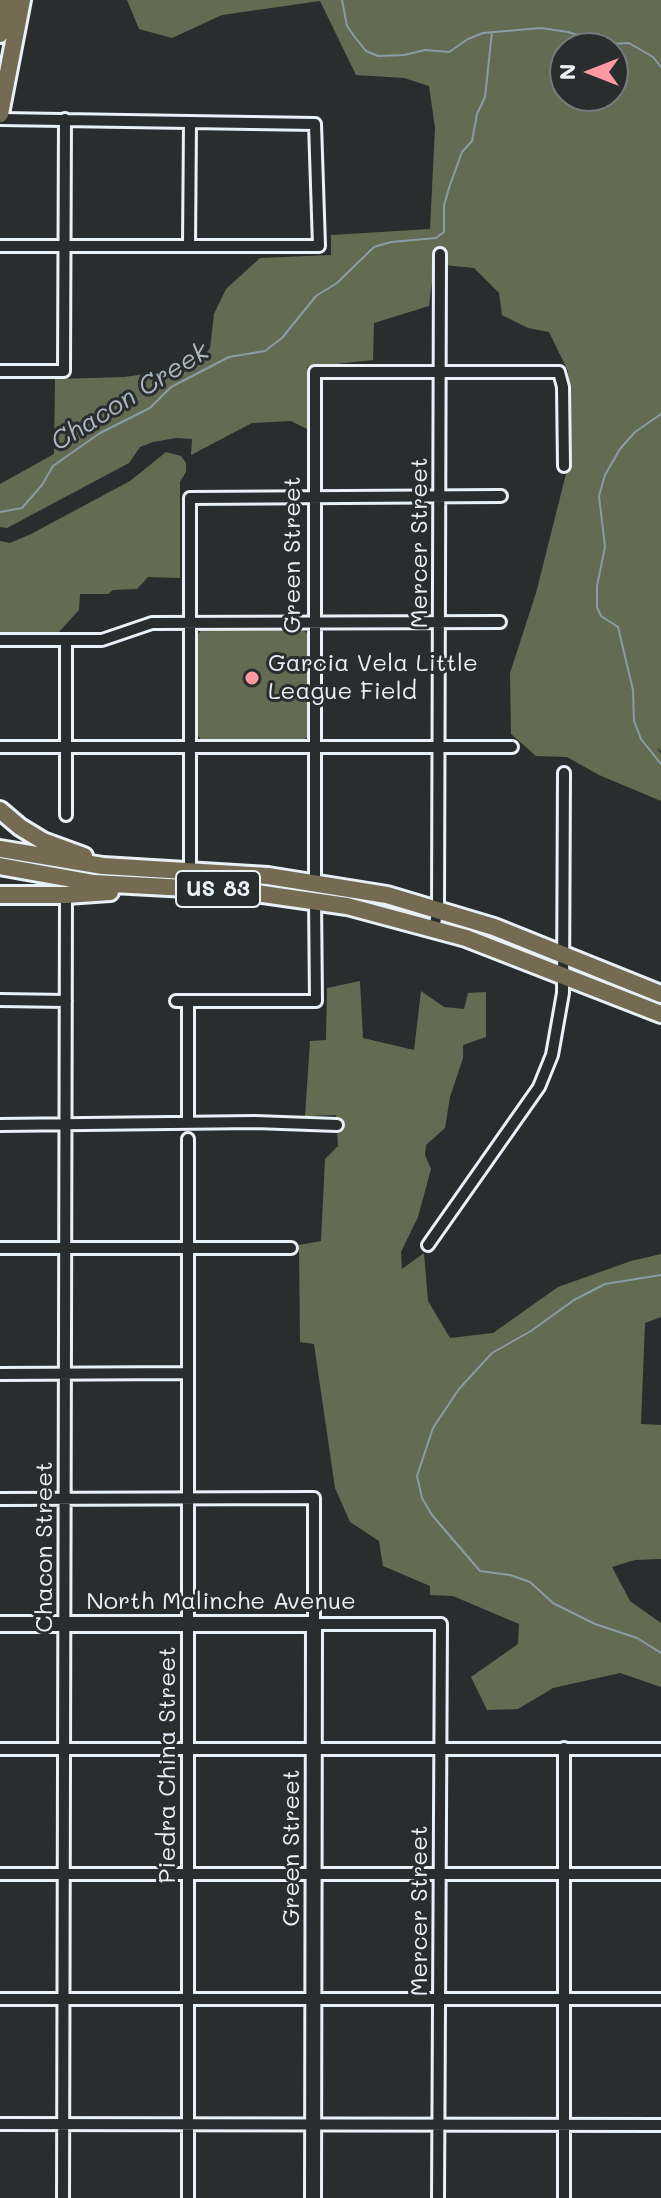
<!DOCTYPE html>
<style>
body{margin:0}
#map{position:relative;width:661px;height:2198px;overflow:hidden;background:#2a2d2e;font-family:Mali,sans-serif}
canvas{display:block}
.north{position:absolute;left:549px;top:32px;width:80px;height:80px;box-sizing:border-box;background:#2a2d2e;border:2px solid #767b7f;border-radius:50%;rotate:270deg;font-size:22px;font-weight:700;line-height:32px;text-align:center;color:#e8f1f8}
.north::after{content:'';display:block;margin:auto;width:28px;height:36px;background:#ff9aa2;clip-path:polygon(50% 0,100% 100%,50% 72%,0 100%)}
</style>
<div id="map">
<canvas width="661" height="2198"></canvas>
<div class="north">N</div>
</div>
<script>
const ctx = document.querySelector('canvas').getContext('2d');
ctx.lineJoin = 'round';
function paint(path, color) { ctx.fillStyle = color; ctx.fill(path, 'evenodd'); }
const shape = rows => new Path2D(rows.map(r => 'M' + r).join(''));
function strokePath(path, color, width, dash) { ctx.strokeStyle = color; ctx.lineWidth = width; ctx.lineCap = dash ? 'butt' : 'round'; ctx.setLineDash(dash || []); ctx.stroke(path); }
function label(font, color, halo, rows, align = 'center') {
  ctx.font = font + ' Mali,sans-serif'; ctx.lineWidth = 6; ctx.setLineDash([]); ctx.textBaseline = 'middle'; ctx.strokeStyle = halo; ctx.fillStyle = color; for (const [text, x, y, turn = 0] of rows) {
    ctx.save(); ctx.translate(x, y); ctx.rotate((+turn || 0) * Math.PI / 180); ctx.textAlign = isNaN(turn) ? turn : align; if (halo) ctx.strokeText(text, 0, 0); ctx.fillText(text, 0, 0); ctx.restore();
  }
}
paint(shape([
 [127,0,661,0,661,751,657,748,661,754,661,801,599,775,567,757,536,756,511,734,510,673,536,593,571,454,568,371,549,332,528,328,502,315,499,293,474,268,434,264,429,306,374,323,373,360,307,367,309,430,291,421,252,423,191,455,192,439,176,438,153,442,140,447,129,463,7,528,0,527,0,484,54,454,55,379,124,377,196,367,210,348,214,314,226,289,260,258,331,255,331,235,430,229,435,128,429,86,404,78,356,75,320,1,222,15,172,38,139,29],
 [565,48,613,48,613,96,565,96],
 [166,452,181,456,186,463,186,472,180,482,180,578,148,577,137,589,113,590,108,594,80,594,79,610,58,633,0,633,0,541,10,543,31,534,130,481],
 [201,630,302,630,307,633,307,737,304,740,201,740,198,736,198,634],
 [360,981,363,1038,414,1050,421,991,444,1007,464,1009,468,993,486,992,486,1037,463,1045,463,1058,450,1097,445,1128,426,1145,425,1155,431,1169,418,1217,401,1252,402,1269,424,1253,428,1301,450,1338,493,1333,558,1287,631,1261,661,1254,661,1317,645,1323,641,1424,661,1425,661,1559,635,1560,612,1567,630,1601,661,1623,661,1687,620,1673,553,1688,518,1709,487,1710,471,1677,518,1644,519,1624,453,1596,430,1595,430,1586,383,1566,379,1541,350,1522,335,1488,314,1344,300,1342,299,1245,321,1241,325,1159,338,1146,336,1115,305,1116,310,1041,326,1040,327,988]
]), '#636c52');
strokePath(shape([
 [342,0,347,26,354,36,366,51,378,56,404,55,425,50,449,52,468,39,483,33,541,28,568,32,608,44,629,43,653,57,661,67],
 [661,414,635,432,620,449,605,475,599,496,605,547,597,586,597,607,601,616,618,627,633,690,634,721,641,739,661,764],
 [0,512,22,508,42,485,53,466,100,433,150,408,171,387,229,357,265,351,282,338,316,296,337,283,374,247,391,242,436,238,444,232,444,205,450,185,462,152,472,141,477,114,485,97,492,32],
 [661,1275,605,1284,574,1300,531,1331,492,1353,459,1389,433,1428,417,1476,422,1498,432,1515,480,1571,510,1575,530,1582,553,1603,595,1624,637,1638,661,1653]
]), '#899ca5', 2);
const street = shape([
 [0,119,315,124,319,246,0,246],
 [189,246,190,123],
 [0,371,64,371,65,119],
 [0,640,102,640,152,623,500,622],
 [66,641,66,815],
 [0,747,512,747],
 [190,870,190,498,501,496],
 [315,882,315,372,559,372,563,387,564,466],
 [434,928,438,909,440,254],
 [0,1000,66,1001],
 [176,1001,316,1001,315,899],
 [188,1122,188,1001],
 [0,1125,255,1122,337,1125],
 [428,1245,539,1087,552,1055,563,993,564,773],
 [0,1248,291,1248],
 [0,1374,187,1373],
 [0,1499,314,1498,314,1624,441,1624,438,2198],
 [564,1748,564,2198],
 [0,1749,661,1749],
 [0,1874,661,1874],
 [0,1999,661,1999],
 [0,2124,661,2125],
 [63,2198,66,895],
 [188,2198,188,1139]
]);
const secondary = shape([
 [0,1624,314,1624,313,2198]
]);
const primary = shape([
 [0,34,7,0],
 [0,114,22,0],
 [0,810,20,827,43,841,84,856],
 [0,849,103,866,268,876,387,895,494,927,661,994],
 [0,866,94,883,242,891,347,906,466,938,661,1014],
 [0,895,66,895,110,892]
]);
strokePath(street, '#e8f1f8', 16);
strokePath(secondary, '#e8f1f8', 20);
strokePath(primary, '#e8f1f8', 22);
strokePath(street, '#2a2d2e', 10);
strokePath(secondary, '#2a2d2e', 14);
strokePath(primary, '#756b52', 16);
for (const [x, y, r, color] of [
 [252,678,8,"#ff9aa2"]
]) { const dot = new Path2D(); dot.arc(x, y, r, 0, 2 * Math.PI); ctx.fillStyle = color; ctx.fill(dot); strokePath(dot, '#2a2d2e', 3); }
for (const [x, y, w] of [
 [218,889,84]
]) { const box = new Path2D(); box.roundRect(x - w / 2, y - 18, w, 36, 6); ctx.fillStyle = '#2a2d2e'; ctx.fill(box); strokePath(box, '#e8f1f8', 2); }
label('bold 22px', '#e8f1f8', null, [
 ["US 83",218,889]
]);
label('24px', '#e8f1f8', '#2a2d2e', [
 ["Mercer Street",420,543,-90],
 ["Green Street",293,555,-90],
 ["Chacon Street",45,1547,-90],
 ["North Malinche Avenue",221,1602],
 ["Piedra China Street",168,1765,-90],
 ["Green Street",292,1848,-90],
 ["Mercer Street",420,1911,-90]
]);
label('24px', '#e8f1f8', '#2a2d2e', [
 ["Garcia Vela Little",268,664],
 ["League Field",268,692]
], 'left');
label('italic 26px', '#a9b8c1', '#2a2d2e', [
 ["Chacon Creek",130,397,-32]
]);
</script>
